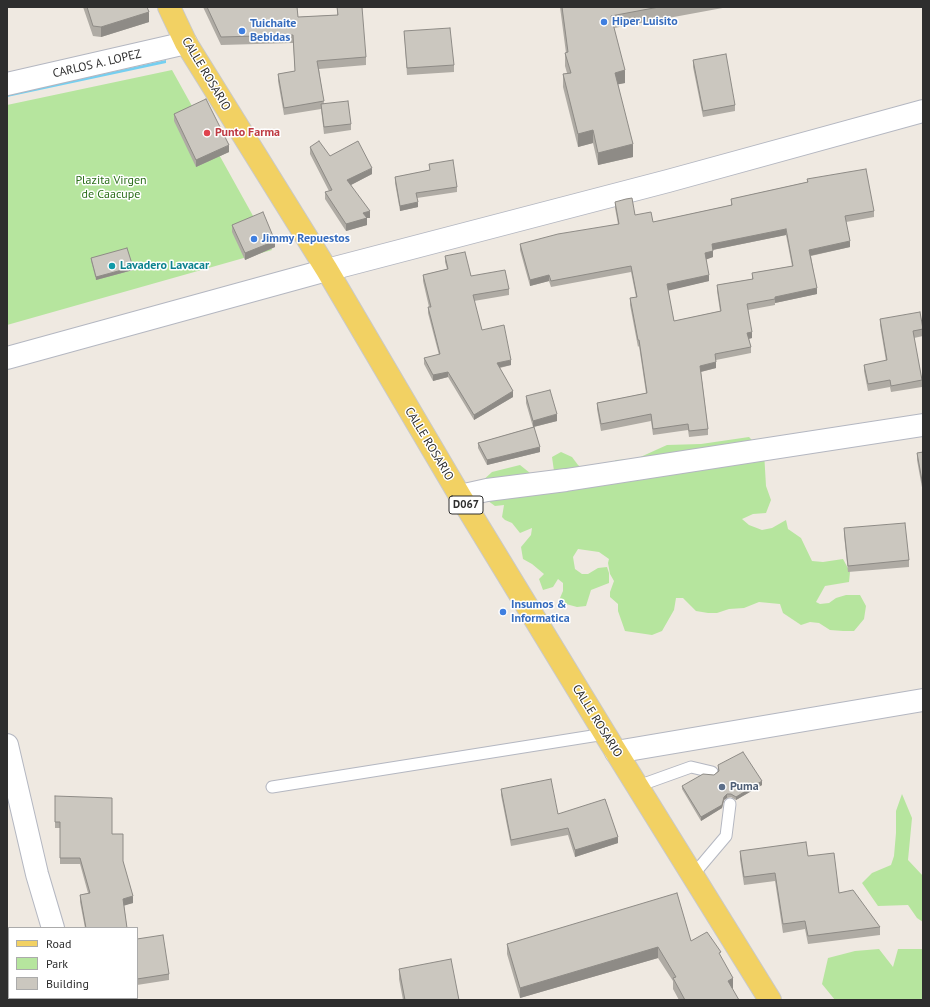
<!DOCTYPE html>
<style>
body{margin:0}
#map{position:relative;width:930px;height:1007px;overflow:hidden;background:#efe9e1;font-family:"PT Sans",sans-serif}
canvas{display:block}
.frame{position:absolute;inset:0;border:8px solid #2e2e2e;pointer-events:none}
.legend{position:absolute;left:8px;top:927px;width:130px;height:72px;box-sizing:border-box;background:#fff;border:1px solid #ababab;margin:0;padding:5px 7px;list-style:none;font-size:12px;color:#2e2e2e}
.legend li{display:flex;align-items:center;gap:8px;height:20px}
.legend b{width:20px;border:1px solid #ababab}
</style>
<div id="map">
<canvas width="930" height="1007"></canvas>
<div class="frame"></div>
<ul class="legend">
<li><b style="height:5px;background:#f2d163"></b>Road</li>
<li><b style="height:11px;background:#b6e59e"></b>Park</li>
<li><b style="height:11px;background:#cbc7bf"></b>Building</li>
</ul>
</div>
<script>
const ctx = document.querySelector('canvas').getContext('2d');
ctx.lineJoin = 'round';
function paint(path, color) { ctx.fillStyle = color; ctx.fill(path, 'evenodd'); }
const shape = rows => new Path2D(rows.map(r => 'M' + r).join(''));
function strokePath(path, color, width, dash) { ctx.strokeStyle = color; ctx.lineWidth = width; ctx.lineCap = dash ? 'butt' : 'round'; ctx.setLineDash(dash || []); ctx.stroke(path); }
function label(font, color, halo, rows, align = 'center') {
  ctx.font = font + ' "PT Sans",sans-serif'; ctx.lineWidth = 3; ctx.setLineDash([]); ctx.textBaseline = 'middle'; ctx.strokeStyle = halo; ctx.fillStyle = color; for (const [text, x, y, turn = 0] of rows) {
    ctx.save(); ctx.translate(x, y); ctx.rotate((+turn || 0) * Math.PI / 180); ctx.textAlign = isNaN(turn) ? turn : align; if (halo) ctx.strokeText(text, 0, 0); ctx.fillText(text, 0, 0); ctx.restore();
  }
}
paint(shape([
 [172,70,272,250,7,325,7,105],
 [749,437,764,452,766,486,771,500,766,513,753,514,742,519,749,525,762,530,772,528,786,520,788,529,801,538,812,561,823,562,843,559,850,572,849,582,825,586,816,602,820,604,829,603,836,598,846,595,860,595,866,606,864,619,854,631,843,631,830,630,819,623,810,622,801,625,783,613,780,604,759,602,744,608,729,609,717,613,708,613,696,611,683,598,676,598,674,610,662,631,652,635,625,631,618,611,618,604,610,597,610,592,614,581,610,574,608,563,609,559,599,552,578,549,573,557,575,569,582,574,588,574,598,568,607,567,609,573,609,583,591,590,586,606,577,607,566,604,560,598,563,591,563,583,558,579,553,587,543,590,539,579,544,574,532,564,523,559,521,547,531,535,532,528,520,533,512,523,505,520,502,517,504,505,495,506,480,495,480,483,492,472,520,465,530,473,534,481,554,471,552,457,561,452,572,457,578,465,590,474,601,472,616,460,636,459,667,445,701,444],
 [902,794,912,818,908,860,923,876,923,922,917,918,908,905,878,906,862,883,872,873,891,865,894,856,896,833,896,811],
 [879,949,893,967,898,949,923,949,923,1000,835,1000,822,984,828,958,855,951]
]), '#b6e59e');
paint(shape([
 [166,60,166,63,7,97,7,95]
]), '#75cff0');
const service = shape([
 [638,786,691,767,712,772],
 [272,787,605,734],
 [693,875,726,836,730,804]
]);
const minor = shape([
 [7,84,186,43],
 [327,270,668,181,923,111],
 [460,496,487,490,566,480,923,425],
 [7,745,37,874,53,928],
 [616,752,923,700],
 [73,998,73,1000]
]);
const tertiary = shape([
 [7,358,327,270]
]);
const primary = shape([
 [169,7,186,43,327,270,460,496,605,734,770,1000]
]);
strokePath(service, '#b4b7c1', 13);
strokePath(minor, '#b4b7c1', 24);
strokePath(tertiary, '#b4b7c1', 24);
strokePath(primary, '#c9c9c9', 24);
strokePath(service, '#fff', 11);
strokePath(minor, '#fff', 22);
strokePath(tertiary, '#fff', 22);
strokePath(primary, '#f2d163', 22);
paint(shape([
 [83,7,147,7,149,22,101,37,93,36],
 [203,7,297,7,298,17,337,15,337,7,366,57,366,65,319,69,324,104,351,124,351,130,324,134,321,109,284,115,278,81,278,74,295,71,293,43,221,45],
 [560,7,728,7,614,28,625,83,618,84,633,157,598,165,593,143,578,147,563,87,563,74,567,73,565,66,565,53,566,53],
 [404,31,454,65,454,72,407,75],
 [693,60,735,105,735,111,703,117,693,67],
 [174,114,229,152,196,167,174,121],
 [310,147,372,174,351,185,370,218,367,218,367,225,346,231,325,199,325,192,329,191,310,154],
 [429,164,457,187,457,192,417,198,418,207,400,211,395,183,395,177,430,170],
 [807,179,874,211,874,217,846,222,850,247,811,256,817,294,775,303,775,305,748,310,752,338,749,339,751,347,751,353,716,360,716,368,701,372,708,429,708,435,689,437,688,430,653,435,651,421,601,431,597,409,597,403,646,393,639,346,638,347,630,305,630,298,636,297,631,272,551,287,549,281,530,286,520,250,520,244,618,224,615,208,615,202,635,215,653,222,731,205,731,199,807,182],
 [786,235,792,266,752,273,752,279,717,285,717,291,720,311,674,321,668,290,709,281,706,259,713,257,713,250],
 [232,225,275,247,245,260,232,232],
 [445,256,471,276,509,289,509,295,474,301,482,330,511,365,500,368,513,397,474,420,448,377,433,381,424,364,424,358,439,355,428,313,428,307,429,307,423,281,423,275,447,269,445,262],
 [91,258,133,270,96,280,91,261],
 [880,319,923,329,923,336,914,338,922,380,922,387,891,392,890,387,868,391,864,371,864,365,886,361,880,325],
 [526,396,557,421,534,427,540,452,487,465,478,448,478,443,533,427,526,403],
 [923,452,923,493,917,460,917,453],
 [844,528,909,560,909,567,848,572,844,535],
 [718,765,762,785,736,800,731,797,727,798,724,800,722,808,701,821,682,789,682,786,714,775,718,771],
 [501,789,558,814,618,843,575,857,568,835,511,846,501,795],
 [55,796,112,834,123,861,133,903,124,905,127,928,85,928,80,902,80,895,88,893,80,864,60,864,60,828,55,828],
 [740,851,808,856,839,893,880,927,880,935,808,944,805,929,783,933,775,881,744,885,740,859],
 [137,939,169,974,169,980,137,985],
 [691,941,721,957,733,988,732,989,739,1000,679,1000,673,989,673,981,658,958,520,998,507,954,507,944],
 [7,963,9,963,9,989,7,989],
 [399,969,459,1000,403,1000,399,979]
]), '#afaba4');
paint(shape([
 [149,12,149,22,101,37,101,27],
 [625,70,625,83,615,85,615,73],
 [593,130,593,143,578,147,578,134],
 [633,144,633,157,598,165,598,153],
 [229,145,229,152,196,167,196,160],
 [372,168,372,174,347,187,347,180],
 [418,202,418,207,400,211,400,206],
 [370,211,370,218,367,218,367,225,346,231,346,224,363,213],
 [786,229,786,235,712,250,712,244],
 [275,241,275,247,245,260,245,253],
 [850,241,850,247,809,256,809,250],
 [713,251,713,257,705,260,705,253],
 [133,267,133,270,96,280,96,277],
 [549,275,549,281,530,286,530,280],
 [709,275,709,281,667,291,667,284],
 [817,288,817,294,775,303,775,297],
 [752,332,752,338,747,339,747,333],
 [511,360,511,365,497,368,497,363],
 [716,362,716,368,700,372,700,366],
 [448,372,448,377,433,381,433,375],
 [513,391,513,397,474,420,474,415],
 [557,414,557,421,533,427,533,421],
 [540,447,540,452,487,465,487,460],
 [762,781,762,785,736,800,736,797],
 [727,794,727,798,724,800,722,808,701,821,701,817],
 [618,837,618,843,575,857,575,850],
 [133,896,133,903,123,906,123,899],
 [658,947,658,958,520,998,520,988],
 [733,978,733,988,728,991,728,981]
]), '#8e8b86');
const building = shape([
 [87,7,147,7,149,12,101,27,93,26,87,7],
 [207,7,297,7,298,17,338,15,337,7,362,7,366,57,317,61,324,101,284,108,278,74,295,71,293,35,221,37,207,7],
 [562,7,659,7,611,16,625,70,615,73,633,144,598,153,593,130,578,134,563,74,571,73,565,53,568,52,562,7],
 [450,28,454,65,407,68,404,31,450,28],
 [726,54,735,105,703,111,693,60,726,54],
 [206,99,229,145,196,160,174,114,206,99],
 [348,101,351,124,324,127,321,104,348,101],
 [319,141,330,156,358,141,372,168,347,180,370,211,363,213,367,218,346,224,325,192,332,190,310,147,319,141],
 [453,160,457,187,416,193,418,202,400,206,395,177,430,170,429,164,453,160],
 [866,169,874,211,845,216,850,241,809,250,817,288,775,297,775,299,747,304,752,332,747,333,751,347,715,354,716,362,700,366,708,429,689,431,688,424,653,429,651,414,601,424,597,403,647,393,639,340,638,340,630,298,637,297,631,266,551,281,549,275,530,280,520,244,558,234,619,224,615,202,626,199,632,198,635,215,651,212,653,222,732,205,731,199,808,182,807,179,866,169],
 [786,229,793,266,752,273,753,279,717,285,721,311,674,321,667,284,709,275,705,253,713,251,712,244,786,229],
 [263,212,275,241,245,253,232,225,263,212],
 [127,248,133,267,96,277,91,258,127,248],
 [465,252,471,276,505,270,509,289,473,295,482,330,504,325,511,360,497,363,513,391,474,415,448,372,433,375,424,358,440,354,428,307,431,307,423,275,448,269,445,256,465,252],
 [920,312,923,329,913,331,922,380,891,386,890,380,868,384,864,365,887,360,880,319,920,312],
 [550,390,557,414,533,421,526,396,550,390],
 [534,427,540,447,487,460,478,443,534,427],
 [923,452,923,486,917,453,923,452],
 [905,523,909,560,848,566,844,528,905,523],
 [743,752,762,781,736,797,731,794,727,794,724,797,722,805,701,817,682,786,703,774,714,775,719,771,718,765,743,752],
 [551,779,558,814,605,799,618,837,575,850,568,828,511,840,501,789,551,779],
 [55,796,112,798,112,834,123,834,123,861,133,896,123,899,127,928,86,928,80,895,90,893,80,858,60,858,60,822,55,822,55,796],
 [806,842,808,856,834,853,839,893,853,890,880,927,808,936,805,921,783,924,775,873,744,877,740,851,806,842],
 [677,893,691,941,707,932,721,952,719,953,733,978,728,981,739,1000,685,1000,673,978,676,977,658,947,520,988,507,944,677,893],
 [163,935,169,974,137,979,137,939,163,935],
 [451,959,459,1000,405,1000,399,969,451,959],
 [7,963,9,963,9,982,7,982,7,963]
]);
paint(building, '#cbc7bf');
strokePath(building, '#8e8b86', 1);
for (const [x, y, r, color] of [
 [604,22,4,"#3f7fe0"],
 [242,31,4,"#3f7fe0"],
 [207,133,4,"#e0444e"],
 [254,239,4,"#3f7fe0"],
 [112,266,4,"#0f9aa8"],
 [503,612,4,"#3f7fe0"],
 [722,787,4,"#5c6f8a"]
]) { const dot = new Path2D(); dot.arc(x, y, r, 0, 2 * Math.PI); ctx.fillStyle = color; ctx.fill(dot); strokePath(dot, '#fff', 1.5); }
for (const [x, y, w] of [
 [466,505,34]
]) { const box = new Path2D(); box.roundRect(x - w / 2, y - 9, w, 18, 3); ctx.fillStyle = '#fff'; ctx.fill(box); strokePath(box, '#2e2e2e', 1); }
label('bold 11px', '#2e2e2e', null, [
 ["D067",466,505]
]);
label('bold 12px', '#366cbe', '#fff', [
 ["Hiper Luisito",612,22],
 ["Tuichaite",250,24],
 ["Bebidas",250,38],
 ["Jimmy Repuestos",262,239],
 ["Insumos &",511,605],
 ["Informatica",511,619]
], 'left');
label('12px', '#2e2e2e', '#fff', [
 ["CARLOS A. LOPEZ",97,64,-13],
 ["CALLE ROSARIO",206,74,59],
 ["CALLE ROSARIO",429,444,59],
 ["CALLE ROSARIO",597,721,58]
]);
label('bold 12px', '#be3a42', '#fff', [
 ["Punto Farma",215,133]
], 'left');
label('12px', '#2c6e1b', '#fff', [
 ["Plazita Virgen",111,181],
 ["de Caacupe",111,195]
]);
label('bold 12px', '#0d838f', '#fff', [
 ["Lavadero Lavacar",120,266]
], 'left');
label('bold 12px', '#4e5e75', '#fff', [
 ["Puma",730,787]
], 'left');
</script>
